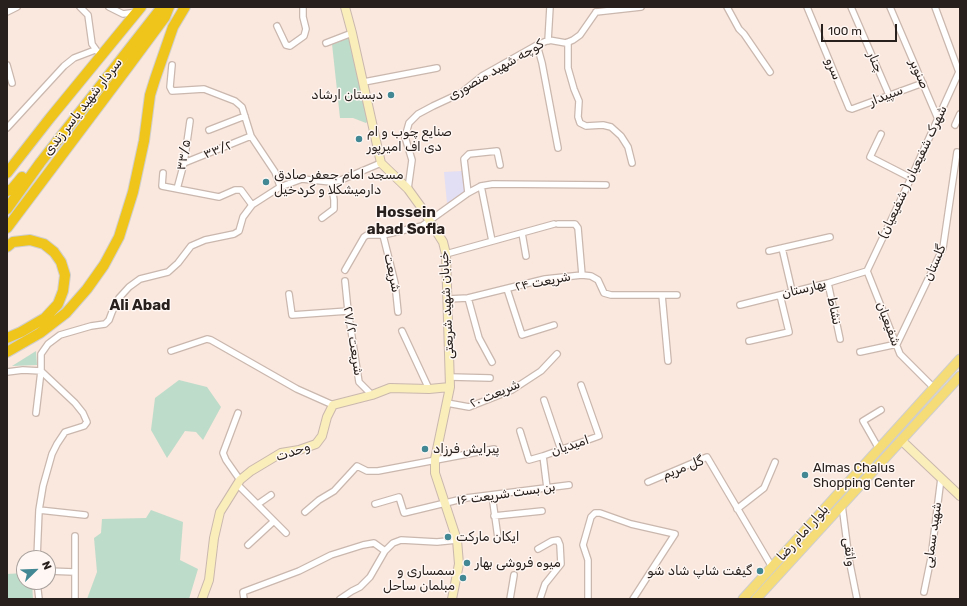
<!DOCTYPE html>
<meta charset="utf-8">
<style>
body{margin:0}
#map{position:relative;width:967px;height:606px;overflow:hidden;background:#fae7dd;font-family:Rubik,sans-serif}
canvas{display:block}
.frame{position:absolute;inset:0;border:8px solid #27201c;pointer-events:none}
.north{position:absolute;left:16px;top:550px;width:40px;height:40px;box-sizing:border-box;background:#fff7f3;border:1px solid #a9a19d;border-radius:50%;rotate:67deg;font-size:11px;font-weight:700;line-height:16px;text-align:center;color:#27201c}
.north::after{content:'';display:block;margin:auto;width:14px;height:18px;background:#428894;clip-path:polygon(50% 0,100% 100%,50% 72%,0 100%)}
.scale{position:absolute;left:821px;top:24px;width:76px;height:18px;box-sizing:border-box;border:2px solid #27201c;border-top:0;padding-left:5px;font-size:12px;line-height:14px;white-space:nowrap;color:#27201c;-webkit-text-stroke:3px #fff7f3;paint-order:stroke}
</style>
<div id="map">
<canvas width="967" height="606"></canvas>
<div class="frame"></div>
<div class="north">N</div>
<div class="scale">100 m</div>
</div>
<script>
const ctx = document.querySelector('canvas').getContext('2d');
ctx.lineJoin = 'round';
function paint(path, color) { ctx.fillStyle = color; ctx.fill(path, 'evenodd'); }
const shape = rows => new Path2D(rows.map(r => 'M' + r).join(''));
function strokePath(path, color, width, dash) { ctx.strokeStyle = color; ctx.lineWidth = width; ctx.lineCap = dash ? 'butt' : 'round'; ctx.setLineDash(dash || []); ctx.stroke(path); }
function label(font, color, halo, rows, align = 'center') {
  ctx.font = font + ' Rubik,"Noto Sans Arabic",sans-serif'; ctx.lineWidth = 3; ctx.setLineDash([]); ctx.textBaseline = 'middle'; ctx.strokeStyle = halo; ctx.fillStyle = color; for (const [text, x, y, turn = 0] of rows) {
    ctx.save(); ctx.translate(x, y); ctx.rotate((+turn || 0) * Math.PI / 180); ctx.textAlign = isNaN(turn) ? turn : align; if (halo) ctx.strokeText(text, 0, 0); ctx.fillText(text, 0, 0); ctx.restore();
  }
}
paint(shape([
 [462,171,466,192,457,199,447,203,444,172]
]), '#e2def4');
paint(shape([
 [352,37,369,120,366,123,353,118,340,118,332,44],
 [36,351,37,365,12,366],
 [179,380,207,387,221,407,203,440,196,432,185,431,167,458,151,430,155,398],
 [151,510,183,522,180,560,198,569,189,599,87,599,97,572,94,538,101,533,102,519,146,518],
 [24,573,24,582,32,582,33,599,7,599,7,574]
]), '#bedcca');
const street = shape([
 [80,7,88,15,92,44,97,51],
 [109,7,123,14,137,12],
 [727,7,739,29,744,34,770,72],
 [807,7,849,108,852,109,923,83],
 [851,7,889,95],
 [890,7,938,119],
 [7,12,17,7],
 [596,12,641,7],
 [277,26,286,45,290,46,304,36,306,29,303,17,303,7],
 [548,41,550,7],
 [568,42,568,68,574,89,579,101,578,117,580,123,586,126,603,125,611,127,621,136,628,147,632,163],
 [326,43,352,33],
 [537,45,542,63,558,148],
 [7,65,12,83],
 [172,65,170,87,172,91,204,89,235,101,242,107,251,136,275,172,280,186],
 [364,82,437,68],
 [955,125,960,114],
 [7,128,64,66,74,58,95,50],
 [209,130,245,116],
 [881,134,870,157,911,178],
 [184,163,251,136],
 [163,173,162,186,219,197,235,190,241,190,252,205],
 [481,186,492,241],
 [177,189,184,163,190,121],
 [408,189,412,160,405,137,409,123,418,114,433,106,461,93,482,76,537,45,549,40,566,43,573,40,580,35,596,12],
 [468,193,464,159,469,154,497,151,500,165],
 [322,218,334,209,334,200,331,182],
 [558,224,575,224,578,228,582,275],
 [522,233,526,256],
 [383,235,395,283,398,312],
 [782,248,792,291],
 [769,251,830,237],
 [446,254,554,224],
 [345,270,364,237,367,235,383,235,422,226,468,193,481,186,493,184,606,185],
 [867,271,911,178,959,72,935,7],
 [867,271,900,354,934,388],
 [345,281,348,311,359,382,372,395],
 [828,283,840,339],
 [507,289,522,335,554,325],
 [289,294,292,315,348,311],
 [662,295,668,361],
 [468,298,479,338,492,362],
 [448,299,468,298,545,279,582,275,591,276,598,280,604,293,611,295,677,295],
 [740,305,828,283,867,271],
 [402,331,429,389],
 [749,341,789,332,780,295],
 [171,351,207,339,211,340,297,389,333,405],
 [860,352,897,344,943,248,957,152],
 [7,372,23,370,41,371],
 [450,377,490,378],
 [544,400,561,450],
 [447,403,469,407,512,390,541,371,557,354],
 [36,413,41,371,41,354,48,344,60,335,91,326,105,324,109,320,112,312,119,298,129,287,140,279,168,272,178,263,191,246,205,240,234,234,239,231,243,217,252,205,280,187,302,179,331,182,341,180,381,163],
 [238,413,223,453,226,460,240,480],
 [520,431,529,460,543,456],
 [879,449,863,421,881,410],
 [648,482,707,457,772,567],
 [237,484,286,533],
 [547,488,543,456,599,436,581,385],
 [492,495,498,538],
 [258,504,271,495],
 [375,504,399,497,404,513,466,498,569,485],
 [842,505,849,559,857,599],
 [737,509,764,488,775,462],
 [39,510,85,515],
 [305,512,319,500,334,491,357,466,367,471,378,471,494,449],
 [494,516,542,511],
 [248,545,274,521],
 [538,549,552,541,558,540,560,545,561,564,545,584,540,599],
 [37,558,39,510,43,486,52,454,57,444,65,432,84,426,87,422,83,413,75,403,41,371],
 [48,571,74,572],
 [37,582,39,599],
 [924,592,931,558,941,478],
 [75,599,75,536],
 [244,599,243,592,299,571,331,555,363,545,374,543,385,551],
 [340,599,352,591,360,587,370,577,385,551,393,543,401,540,437,542,457,540],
 [510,599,514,575],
 [588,599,588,560,583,545,591,517,595,513,600,513,631,524,675,534,633,599]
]);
const secondary = shape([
 [345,7,352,33,381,163,408,189,421,207,443,242,446,254,450,387,435,459,435,473,457,540,459,564,452,599],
 [901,440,960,496],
 [202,599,209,580,214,538,220,512,240,480,251,471,281,453,299,450,316,444,322,436,327,417,333,405,372,395,390,388,429,389,450,387]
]);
const primary = shape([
 [743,599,960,359],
 [756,599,960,376]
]);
const highway = shape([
 [7,173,50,118,141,7],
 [7,191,12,189,22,177],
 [7,209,40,163,162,7],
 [7,228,128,67,165,17,169,7],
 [7,247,13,242,30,240,44,244,54,252,61,262,65,275,63,291,58,304,45,318,21,332,7,338],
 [7,352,40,333,66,313,87,289,104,265,119,237,133,192,144,141,150,95,155,79,173,27,185,7]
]);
strokePath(street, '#cab7ae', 8);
strokePath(secondary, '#cab7ae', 10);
strokePath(primary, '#cfcecd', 11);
strokePath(highway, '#cfcecd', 12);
strokePath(street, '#fff', 5.5);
strokePath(secondary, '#faeebb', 8);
strokePath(primary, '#f5dc77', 9);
strokePath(highway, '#efc51c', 10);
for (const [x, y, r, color] of [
 [391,95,4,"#428894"],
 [359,139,4,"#428894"],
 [266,182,4,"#428894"],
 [425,449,4,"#428894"],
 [805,475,4,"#428894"],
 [448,537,4,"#428894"],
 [467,563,4,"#428894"],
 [760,571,4,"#428894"],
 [463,578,4,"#428894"]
]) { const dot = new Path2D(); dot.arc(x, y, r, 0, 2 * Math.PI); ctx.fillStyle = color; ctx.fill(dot); strokePath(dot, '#fff7f3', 1.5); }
label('13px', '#27201c', '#fff7f3', [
 ["چنار",875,62,67],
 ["سرو",833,69,68],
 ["کوچه شهید منصوری",496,70,-30],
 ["صنوبر",919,74,66],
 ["سپیدار",886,96,-21],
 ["سردار شهید یاسر زندی",83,107,-52],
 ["۳۳/۲",218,150,-21],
 ["۳۳/۵",184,155,-79],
 ["شهرک شفیعیان ( شفیعیان)",913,172,-65],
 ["گلستان",935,263,-67],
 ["شریعت",392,273,78],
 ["شریعت ۲۴",543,282,-11],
 ["بهارستان",804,289,-14],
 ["خیابان شهید شریعتی",447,305,-93],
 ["نشاط",834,311,78],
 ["شفیعیان",888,324,69],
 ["شریعت ۲۷/۲",353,341,81],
 ["شریعت ۲۰",495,394,-23],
 ["امیدیان",570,446,-19],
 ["وحدت",293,452,-19],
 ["گل مریم",683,468,-21],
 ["بن بست شریعت ۱۶",506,494,-8],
 ["بلوار امام رضا",803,533,-48],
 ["شهید سمایی",933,535,-82],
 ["واثقی",849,552,82]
]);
label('13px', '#27201c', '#fff7f3', [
 ["دبستان ارشاد",383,95,"right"],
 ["صنایع چوب و ام",367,132],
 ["دی اف امیرپور",367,147],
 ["مسجد امام جعفر صادق",274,175],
 ["دارمیشکلا و کردخیل",274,190],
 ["پیرایش فرزاد",433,449],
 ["Almas Chalus",813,468],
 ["Shopping Center",813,483],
 ["ایکان مارکت",456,537],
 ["میوه فروشی بهار",475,563],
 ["سمساری و",455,571,"right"],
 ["مبلمان ساحل",455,586,"right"],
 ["گیفت شاپ شاد شو",752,571,"right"]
], 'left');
label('bold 15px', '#27201c', '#fff7f3', [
 ["Hossein",406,213],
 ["abad Sofla",406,230],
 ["Ali Abad",140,306]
]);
</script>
